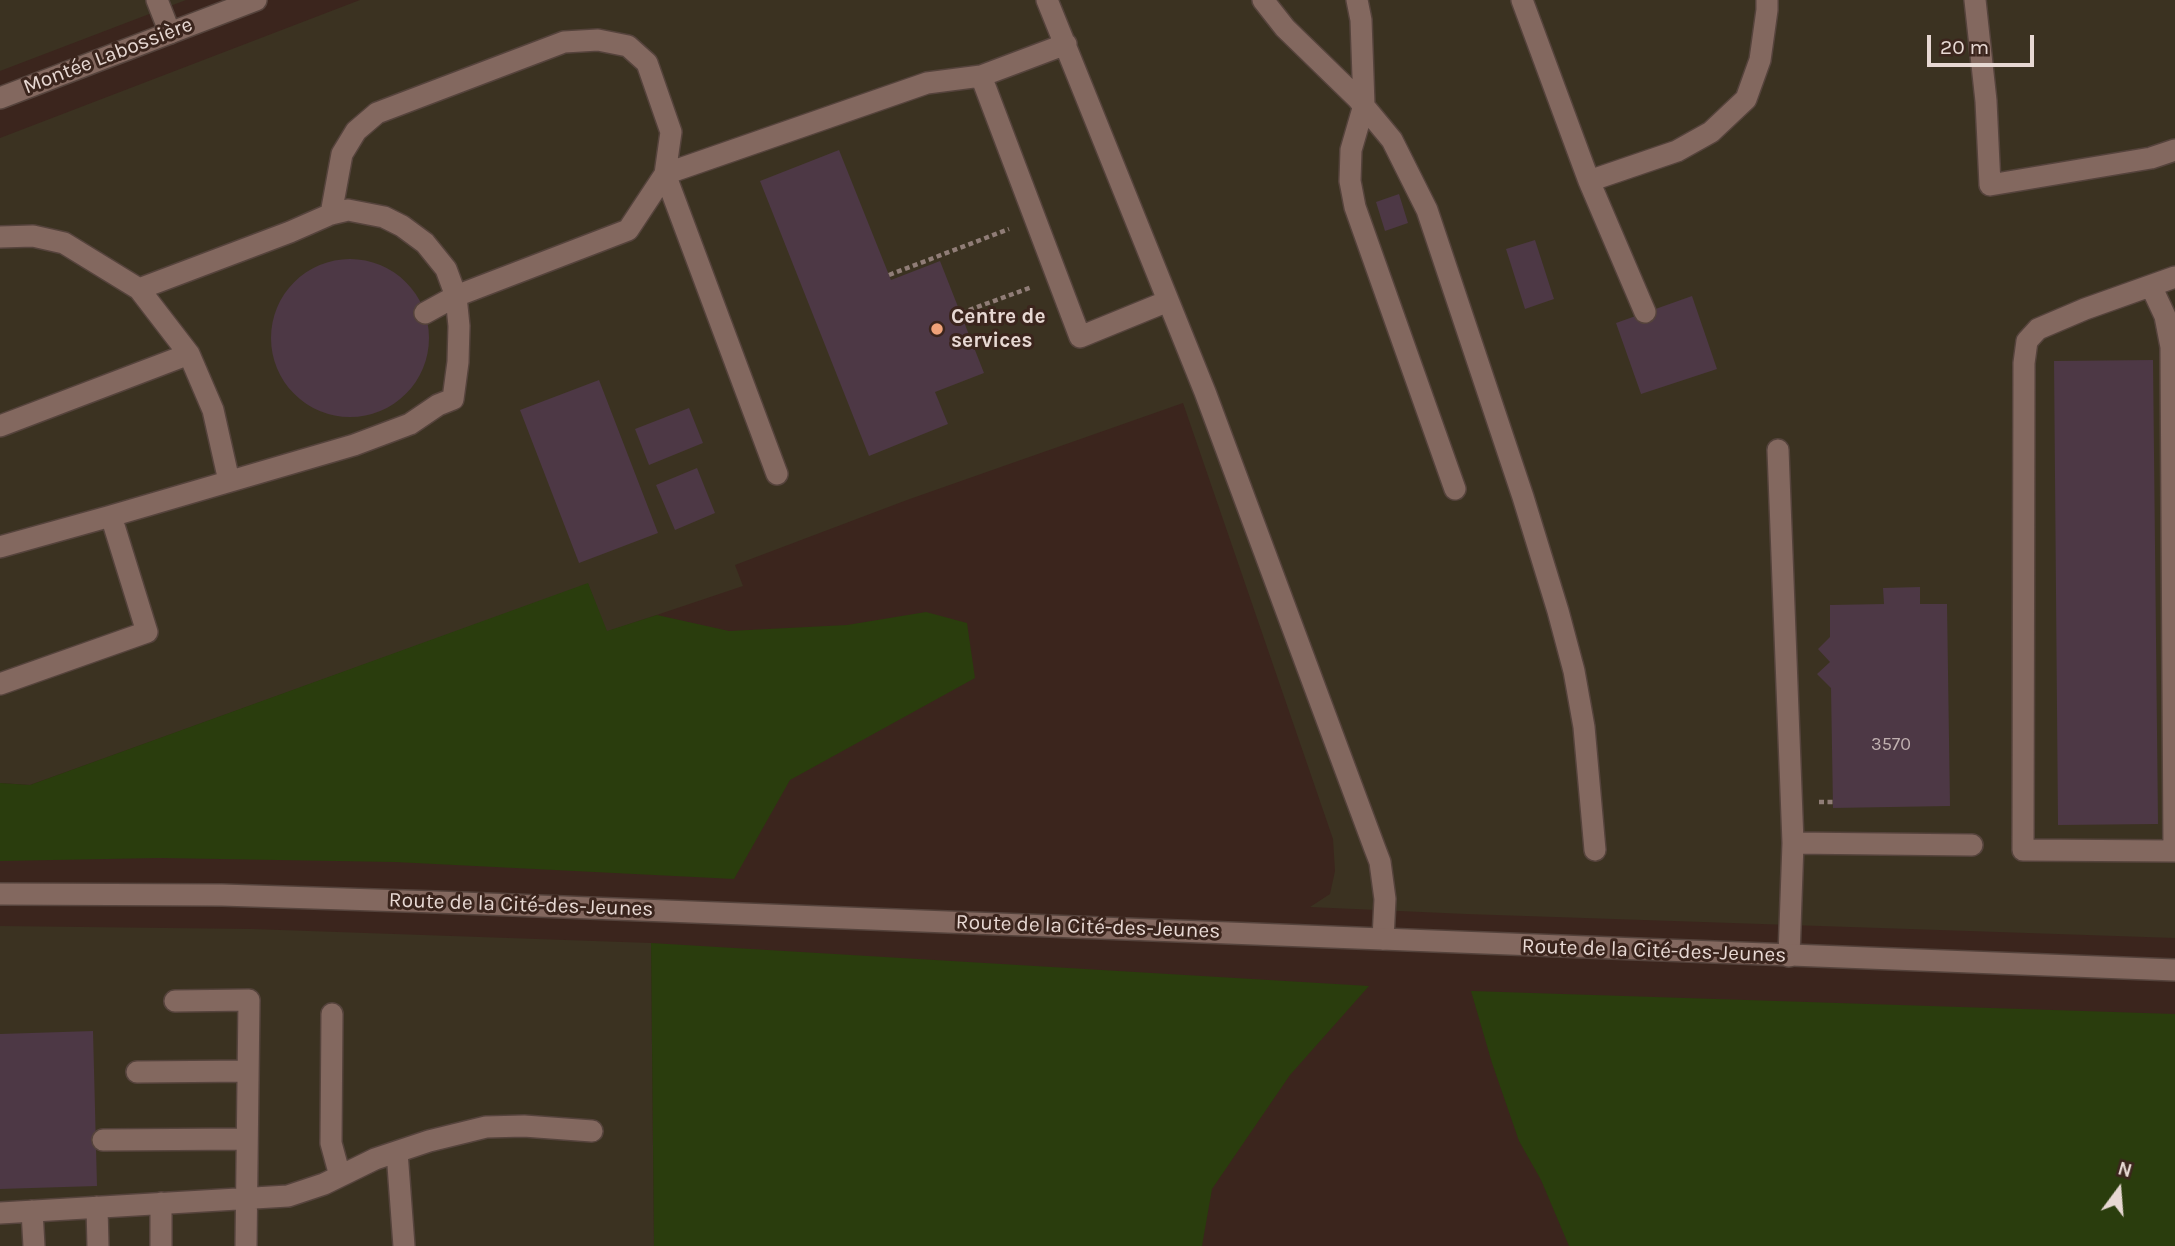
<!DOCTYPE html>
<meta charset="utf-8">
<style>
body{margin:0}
#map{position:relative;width:2175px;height:1246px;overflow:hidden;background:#3b251d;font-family:Karla,sans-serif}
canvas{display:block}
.north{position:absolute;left:2084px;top:1155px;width:70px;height:70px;-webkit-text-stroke:5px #3b251d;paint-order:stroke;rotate:16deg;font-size:19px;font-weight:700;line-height:28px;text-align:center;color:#e7d8d3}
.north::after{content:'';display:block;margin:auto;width:24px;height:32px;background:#e7d8d3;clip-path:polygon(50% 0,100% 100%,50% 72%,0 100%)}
.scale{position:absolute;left:1927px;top:35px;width:107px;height:32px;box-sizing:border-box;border:4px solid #e7d8d3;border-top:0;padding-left:9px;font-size:21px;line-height:24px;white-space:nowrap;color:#e7d8d3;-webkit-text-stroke:5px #3b251d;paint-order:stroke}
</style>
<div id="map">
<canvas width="2175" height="1246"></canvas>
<div class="north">N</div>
<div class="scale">20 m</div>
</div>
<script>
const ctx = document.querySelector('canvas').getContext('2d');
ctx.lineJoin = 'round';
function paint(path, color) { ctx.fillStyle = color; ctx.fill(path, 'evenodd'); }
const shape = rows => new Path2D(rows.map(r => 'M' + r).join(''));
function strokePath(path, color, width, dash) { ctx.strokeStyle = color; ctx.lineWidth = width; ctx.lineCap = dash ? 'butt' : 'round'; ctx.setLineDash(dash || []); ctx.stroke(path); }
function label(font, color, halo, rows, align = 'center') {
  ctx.font = font + ' Karla,sans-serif'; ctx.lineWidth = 6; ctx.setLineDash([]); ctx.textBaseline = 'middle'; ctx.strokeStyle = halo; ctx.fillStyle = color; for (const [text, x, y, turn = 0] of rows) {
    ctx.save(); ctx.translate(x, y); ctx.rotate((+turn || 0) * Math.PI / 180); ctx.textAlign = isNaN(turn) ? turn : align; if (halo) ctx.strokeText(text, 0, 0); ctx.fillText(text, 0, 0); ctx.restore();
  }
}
paint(shape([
 [0,0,186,0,0,71],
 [360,0,2175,0,2175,938,1466,914,1310,907,1330,894,1335,871,1333,839,1183,403,907,500,735,565,743,586,606,632,588,584,30,785,0,783,0,138],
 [0,926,252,929,651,943,654,1246,0,1246]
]), '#3b3221');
paint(shape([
 [588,583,607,631,657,615,729,631,847,625,926,612,967,623,975,678,790,780,734,879,395,862,160,858,0,861,0,783,30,785],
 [651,943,1369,986,1290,1075,1212,1189,1202,1246,654,1246],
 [1471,991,2175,1014,2175,1246,1569,1246,1541,1180,1519,1141,1492,1063]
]), '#2a3d0d');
paint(shape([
 [839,150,891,280,940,261,984,373,935,392,948,424,869,456,760,181],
 [1399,194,1408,223,1385,231,1376,202],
 [1535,240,1554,299,1525,309,1506,249],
 '271 338a79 79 0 1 1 158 0a79 79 0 1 1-158 0Z',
 [1692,296,1717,369,1641,394,1616,323],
 [2153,360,2158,824,2058,825,2054,361],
 [599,380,658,533,579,563,520,410],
 [689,408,703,443,649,465,635,429],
 [697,468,715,513,675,530,656,485],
 [1920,587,1920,604,1947,604,1950,806,1833,808,1831,688,1817,674,1830,662,1818,649,1830,637,1830,605,1884,604,1883,588],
 [93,1031,97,1186,0,1189,0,1034]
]), '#4d3845');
const lane = shape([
 [157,0,170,33],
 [1047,0,1205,392,1375,849,1380,862,1385,899,1383,939],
 [1263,0,1285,28,1358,99,1392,140,1427,210,1523,497,1558,611,1574,671,1584,727,1595,850],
 [1357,0,1361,20,1364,105,1351,150,1350,181,1355,207,1455,489],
 [1522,0,1589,181,1645,312],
 [1975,0,1986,101,1990,185,2151,158,2175,150],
 [1066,44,981,76,1080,337,1168,301],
 [665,174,927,83,981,76],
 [665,174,777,474],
 [1589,181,1677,151,1711,132,1746,99,1760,60,1767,10,1767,0],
 [331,214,342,154,356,131,377,113,564,42,598,40,628,46,647,63,671,132,665,174,628,230,456,296,425,313],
 [0,237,33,236,64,243,139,289,189,354,213,410,229,481],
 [2175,277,2085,309,2038,329,2027,341,2024,363,2023,850,2175,851],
 [2151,286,2165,316,2171,347,2174,851],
 [0,426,189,354],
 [1778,450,1793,843],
 [0,547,111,516],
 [0,684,147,632,111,516,354,445,410,424,438,405,453,399,458,362,459,326,456,296,446,269,425,243,402,226,384,217,348,210,331,214,290,232,139,289],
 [1789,956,1793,843,1972,845],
 [175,1001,249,1000,246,1246],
 [332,1014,331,1143,340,1176],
 [137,1072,248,1071],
 [103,1140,246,1139],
 [397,1152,404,1246],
 [161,1203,161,1246],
 [97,1207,98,1246],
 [32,1211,34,1246],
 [0,1213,288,1196,324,1184,375,1159,429,1141,486,1127,524,1126,592,1131]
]);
const secondary = shape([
 [0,98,256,0],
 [0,894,222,895,436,902,2175,970]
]);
strokePath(lane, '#55433c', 24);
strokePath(secondary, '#55433c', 24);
strokePath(shape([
 [889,275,1009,229],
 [961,313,1032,287],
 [1819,802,1833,802]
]), '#907d77', 4.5, [5, 3.5]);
strokePath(lane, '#83685f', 21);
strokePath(secondary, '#83685f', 21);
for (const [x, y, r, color] of [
 [937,329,7,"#f0a279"]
]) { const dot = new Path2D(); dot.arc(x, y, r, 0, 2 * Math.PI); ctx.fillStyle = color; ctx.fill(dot); strokePath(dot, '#3b251d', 2.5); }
label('18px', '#c0b0b0', null, [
 ["3570",1891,745]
]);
label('21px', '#e7d8d3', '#3b251d', [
 ["Montée Labossière",108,56,-21],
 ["Route de la Cité-des-Jeunes",521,905,2],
 ["Route de la Cité-des-Jeunes",1088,927,2],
 ["Route de la Cité-des-Jeunes",1654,951,2]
]);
label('bold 21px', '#e7d8d3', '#3b251d', [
 ["Centre de",951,317],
 ["services",951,341]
], 'left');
</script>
